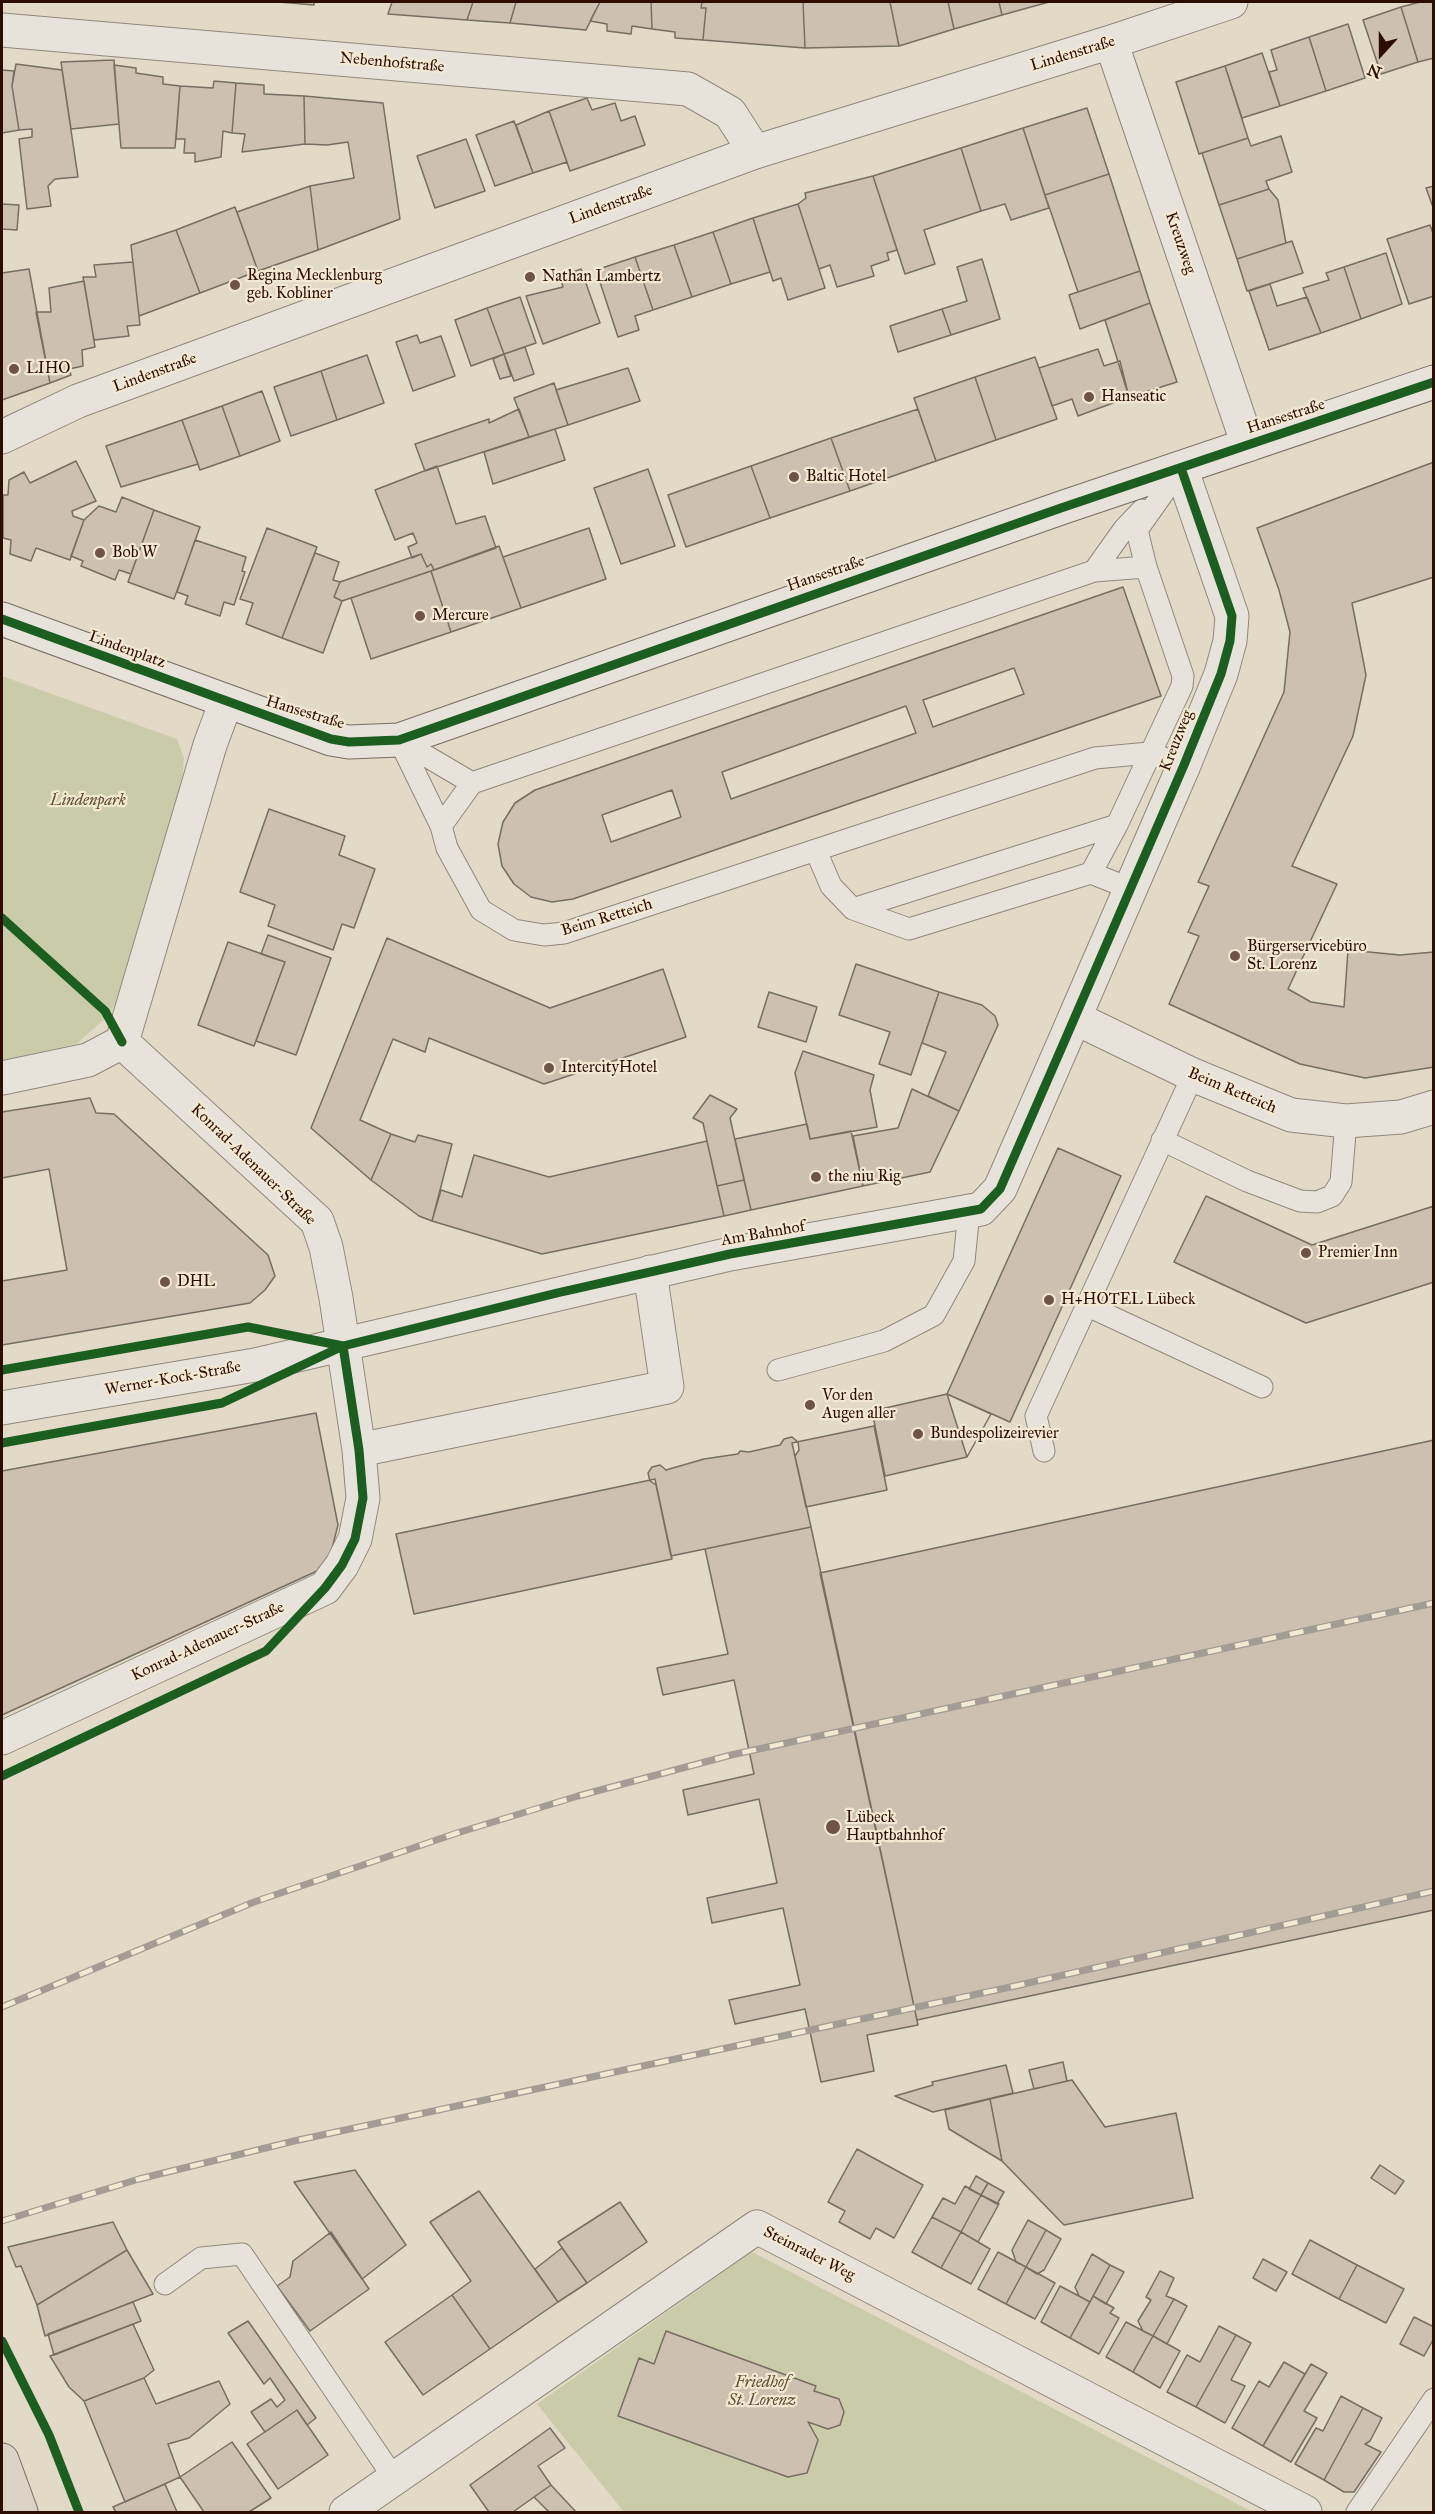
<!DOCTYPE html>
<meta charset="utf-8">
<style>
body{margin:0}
#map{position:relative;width:1435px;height:2514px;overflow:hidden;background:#e2d9c6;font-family:"IM FELL Great Primer",serif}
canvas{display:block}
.frame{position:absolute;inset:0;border:3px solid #2e0d01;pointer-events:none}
.north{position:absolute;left:1351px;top:24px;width:60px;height:60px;-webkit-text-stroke:4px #f3e9d3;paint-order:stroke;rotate:201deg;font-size:16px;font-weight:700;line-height:24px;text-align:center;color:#2e0d01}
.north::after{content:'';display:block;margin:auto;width:21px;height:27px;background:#2e0d01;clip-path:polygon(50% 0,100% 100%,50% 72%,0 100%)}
</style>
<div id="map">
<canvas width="1435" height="2514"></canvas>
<div class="frame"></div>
<div class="north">N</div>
</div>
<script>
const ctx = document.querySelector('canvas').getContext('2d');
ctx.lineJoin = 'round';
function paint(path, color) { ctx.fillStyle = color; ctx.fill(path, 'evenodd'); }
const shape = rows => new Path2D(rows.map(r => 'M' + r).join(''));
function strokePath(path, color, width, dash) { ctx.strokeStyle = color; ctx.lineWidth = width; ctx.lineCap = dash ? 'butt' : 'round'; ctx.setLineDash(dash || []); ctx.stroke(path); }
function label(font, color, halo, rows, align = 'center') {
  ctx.font = font + ' "IM FELL Great Primer",serif'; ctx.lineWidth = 4.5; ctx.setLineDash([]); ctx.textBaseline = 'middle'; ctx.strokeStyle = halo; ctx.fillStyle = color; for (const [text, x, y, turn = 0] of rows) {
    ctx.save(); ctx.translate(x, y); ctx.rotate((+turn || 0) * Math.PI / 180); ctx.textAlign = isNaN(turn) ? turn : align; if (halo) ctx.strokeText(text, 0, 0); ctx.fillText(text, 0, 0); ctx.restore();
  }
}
paint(shape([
 [2,676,177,739,184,758,181,796,115,1004,108,1016,76,1044,2,1061],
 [752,2252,1253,2512,624,2512,537,2404]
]), '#cacca9');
const building = shape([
 [279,2,314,2,314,5,279,2],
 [392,2,473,2,467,20,388,14,392,2],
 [473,2,516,2,510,23,467,20,473,2],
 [516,2,600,2,586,30,510,23,516,2],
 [600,2,651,2,652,29,632,26,631,34,607,31,607,24,590,21,600,2],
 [651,2,702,2,701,8,706,8,703,40,675,38,675,32,652,29,651,2],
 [702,2,803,2,805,48,703,40,706,8,701,8,702,2],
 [803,2,890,2,899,46,805,48,803,2],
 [890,2,948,2,954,29,899,46,890,2],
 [948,2,999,2,1002,15,954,29,948,2],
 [999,2,1049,2,1002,15,999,2],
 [1420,2,1434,2,1434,58,1418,62,1401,7,1420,2],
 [1401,7,1418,62,1381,74,1363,20,1401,7],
 [1348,24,1365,78,1326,91,1309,37,1348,24],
 [1309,37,1326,91,1280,106,1269,72,1277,70,1271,50,1309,37],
 [1262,53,1280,106,1242,118,1225,66,1262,53],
 [114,60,119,124,71,129,61,62,114,60],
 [16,64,62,70,78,177,55,179,48,186,51,206,27,209,19,139,32,137,32,129,19,130,12,86,16,64],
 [114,65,136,68,136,73,163,77,163,84,180,86,175,148,121,148,114,65],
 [1225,66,1248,138,1199,154,1176,82,1225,66],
 [2,70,14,71,12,86,19,130,2,133,2,70],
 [214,81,236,83,232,133,223,131,221,157,195,162,195,153,184,153,185,139,176,139,180,86,213,88,214,81],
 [236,83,264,85,264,94,304,96,305,144,242,152,245,134,232,133,236,83],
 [304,96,383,103,400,219,318,250,310,186,354,178,348,142,327,145,305,144,304,96],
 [587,98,592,110,615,103,621,121,635,116,645,145,570,171,549,111,587,98],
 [1087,108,1109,174,1045,195,1023,128,1087,108],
 [549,111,567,162,533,173,516,125,549,111],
 [514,121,533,173,495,186,476,135,514,121],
 [1023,128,1049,208,1011,220,1005,204,981,211,961,148,1023,128],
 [1281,136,1292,172,1266,181,1269,189,1219,205,1202,153,1248,138,1251,146,1281,136],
 [466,139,485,191,435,208,417,156,466,139],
 [961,148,981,211,924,230,935,264,905,274,873,176,961,148],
 [1109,174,1140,271,1078,292,1045,195,1109,174],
 [873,176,897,250,887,253,889,260,871,266,874,276,837,287,830,265,819,269,798,204,806,198,805,193,873,176],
 [310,186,318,250,258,271,237,212,310,186],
 [1434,186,1434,210,1426,188,1434,186],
 [1269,189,1278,200,1286,243,1237,259,1219,205,1269,189],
 [2,204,19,205,17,230,2,229,2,204],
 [798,204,825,288,788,300,781,278,773,281,753,218,798,204],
 [235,207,258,271,200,293,176,230,235,207],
 [753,218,770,272,731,284,713,232,753,218],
 [1430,225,1434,236,1434,296,1409,304,1387,239,1430,225],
 [176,230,200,293,139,316,131,245,176,230],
 [713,232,731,284,692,297,674,245,713,232],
 [1292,241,1303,273,1247,291,1237,259,1292,241],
 [674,245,692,297,653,310,635,257,674,245],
 [1386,253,1402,304,1361,319,1344,267,1386,253],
 [635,257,653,310,635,316,639,330,618,337,596,270,635,257],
 [982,259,1000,319,951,335,942,309,967,301,957,267,982,259],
 [133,262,140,325,127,326,129,336,94,340,83,277,96,277,94,265,133,262],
 [1344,267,1361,319,1321,333,1303,288,1329,280,1326,273,1344,267],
 [29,269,50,383,2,400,2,273,29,269],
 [581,269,600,323,543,344,526,296,563,287,560,277,581,269],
 [1140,271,1150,303,1080,329,1069,295,1140,271],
 [84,281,95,347,82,350,83,366,69,369,71,375,50,383,36,312,51,312,49,288,84,281],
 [1270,284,1277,306,1307,297,1321,333,1269,350,1249,291,1270,284],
 [520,297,536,343,504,354,487,308,520,297],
 [1150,303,1177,382,1129,397,1105,320,1150,303],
 [487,308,504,354,471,366,455,320,487,308],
 [942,309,951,335,898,352,890,326,942,309],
 [417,335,420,343,441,336,455,376,413,391,396,342,417,335],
 [525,347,534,374,514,381,504,354,525,347],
 [1098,349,1104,366,1120,361,1129,397,1078,416,1072,399,1052,406,1039,368,1098,349],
 [504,354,511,376,500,379,493,359,504,354],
 [367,355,384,403,337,420,321,371,367,355],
 [1035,357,1057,419,996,440,975,377,1035,357],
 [628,368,640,401,568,425,556,390,628,368],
 [321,371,337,420,291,436,274,387,321,371],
 [975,377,996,440,936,461,914,398,975,377],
 [554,383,568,425,529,437,514,398,554,383],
 [262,391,280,441,240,456,222,406,262,391],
 [222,406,240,456,200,470,182,420,222,406],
 [519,409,529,437,425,471,415,444,489,419,489,423,519,409],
 [918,409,936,461,850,491,831,438,918,409],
 [182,420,198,464,121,487,106,446,182,420],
 [555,429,565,460,493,484,484,452,555,429],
 [831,438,850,491,770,518,751,466,831,438],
 [76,461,96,501,72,511,73,516,84,520,70,560,36,548,31,561,10,554,11,540,3,538,3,495,8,495,9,480,24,472,30,483,76,461],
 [1434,462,1434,577,1352,603,1366,675,1353,736,1292,866,1337,884,1288,989,1311,1002,1344,1007,1348,950,1400,955,1434,952,1434,1067,1365,1078,1300,1064,1169,1004,1199,936,1188,932,1209,886,1198,882,1284,692,1290,632,1279,590,1257,528,1434,462],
 [437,466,456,524,485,516,496,548,434,570,431,564,427,567,421,554,412,558,408,547,417,543,413,533,395,540,375,490,437,466],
 [751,466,770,518,686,547,668,495,751,466],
 [648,469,675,546,621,564,594,488,648,469],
 [122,497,154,510,131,574,119,570,115,580,81,566,83,561,71,556,84,520,99,506,116,512,122,497],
 [154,510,200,527,174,599,128,582,154,510],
 [267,528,317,547,282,638,246,624,253,603,240,599,267,528],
 [589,528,606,579,521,608,503,557,589,528],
 [195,540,246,557,242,571,245,572,234,605,224,602,220,616,185,604,188,596,177,592,195,540],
 [499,546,521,608,451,632,431,571,499,546],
 [315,553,339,562,333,580,340,582,334,597,342,601,323,653,282,638,315,553],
 [421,554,427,567,431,564,434,570,342,601,334,597,340,582,421,554],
 [431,571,451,632,371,659,351,598,431,571],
 [1123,587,1161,696,573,899,552,902,531,897,514,884,502,866,498,844,503,822,515,803,535,790,1123,587],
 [1014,668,1024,694,933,727,923,700,1014,668],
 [906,706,916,733,731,799,722,772,906,706],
 [672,790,681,817,611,842,602,815,672,790],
 [269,809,345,836,339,855,375,869,354,928,342,924,333,950,268,926,275,905,240,892,269,809],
 [268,935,331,958,296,1055,256,1041,285,962,261,954,268,935],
 [387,938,550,1008,663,969,686,1037,544,1084,429,1038,425,1052,393,1039,360,1120,391,1134,371,1180,311,1128,387,938],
 [228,942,285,962,254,1046,198,1025,228,942],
 [856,964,939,992,911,1075,879,1064,890,1032,839,1015,856,964],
 [769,992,817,1007,806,1042,758,1027,769,992],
 [939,992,982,1005,995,1016,998,1025,959,1111,928,1096,946,1052,922,1043,939,992],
 [803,1051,874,1075,870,1090,877,1127,810,1139,795,1073,803,1051],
 [912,1089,959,1111,930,1172,863,1186,853,1136,898,1128,912,1089],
 [710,1095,737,1109,730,1118,744,1180,717,1186,703,1123,693,1118,710,1095],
 [90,1098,96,1113,114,1114,268,1255,275,1276,265,1290,250,1303,2,1345,2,1281,67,1270,49,1169,2,1178,2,1112,90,1098],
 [807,1124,810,1139,851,1131,863,1186,751,1210,735,1139,807,1124],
 [391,1134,415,1142,418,1135,452,1144,432,1221,419,1216,371,1180,391,1134],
 [707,1141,724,1216,542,1254,432,1221,441,1190,462,1197,474,1155,549,1177,707,1141],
 [1058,1148,1121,1176,1010,1422,947,1394,1058,1148],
 [744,1180,751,1210,724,1216,717,1186,744,1180],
 [1206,1196,1312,1245,1434,1206,1434,1282,1306,1323,1174,1262,1206,1196],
 [947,1394,991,1414,967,1457,947,1394],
 [947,1394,991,1414,967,1457,947,1394],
 [947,1394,967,1457,885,1476,872,1411,947,1394],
 [316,1413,338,1525,330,1556,317,1571,2,1715,2,1471,316,1413],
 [874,1426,887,1490,806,1507,792,1443,874,1426],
 [792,1437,798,1442,799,1450,795,1456,811,1527,671,1556,656,1485,650,1481,648,1473,652,1467,660,1465,666,1470,704,1459,738,1454,740,1451,749,1452,780,1445,784,1439,792,1437],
 [1434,1440,1434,1910,917,2020,820,1573,1434,1440],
 [655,1479,672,1559,414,1614,396,1534,655,1479],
 [811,1527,918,2025,867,2035,874,2071,821,2082,805,2009,735,2024,729,2000,800,1985,783,1908,712,1923,707,1898,777,1883,759,1799,688,1815,683,1790,754,1774,734,1680,663,1695,657,1668,728,1654,705,1549,811,1527],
 [1063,2062,1067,2081,1034,2089,1029,2070,1063,2062],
 [1006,2065,1013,2093,933,2112,895,2096,933,2085,932,2082,1006,2065],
 [1072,2080,1105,2127,1176,2113,1193,2198,1064,2225,1002,2161,990,2099,1072,2080],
 [990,2099,1002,2161,949,2129,945,2110,990,2099],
 [857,2149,923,2185,894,2238,876,2228,870,2239,839,2222,845,2211,828,2202,857,2149],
 [1380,2165,1404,2181,1395,2194,1371,2178,1380,2165],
 [355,2170,406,2245,362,2279,294,2182,355,2170],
 [976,2176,988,2183,981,2195,969,2189,976,2176],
 [988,2183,1004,2192,997,2204,981,2195,988,2183],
 [965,2186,981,2195,961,2232,932,2217,943,2198,955,2204,965,2186],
 [479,2191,558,2302,490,2349,452,2295,471,2281,430,2222,479,2191],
 [981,2195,999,2204,978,2242,961,2232,981,2195],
 [620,2202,647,2242,587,2283,558,2242,620,2202],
 [932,2217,961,2232,941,2268,912,2252,932,2217],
 [1028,2220,1046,2230,1026,2267,1016,2262,1012,2250,1028,2220],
 [113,2222,127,2250,37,2305,21,2266,16,2267,8,2247,113,2222],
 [1046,2230,1061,2239,1044,2270,1037,2274,1026,2267,1046,2230],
 [331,2232,369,2289,310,2331,277,2286,290,2277,293,2261,331,2232],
 [961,2232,990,2249,971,2284,941,2268,961,2232],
 [1310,2240,1357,2265,1339,2299,1292,2274,1310,2240],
 [562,2248,587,2283,558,2302,535,2269,562,2248],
 [127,2250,153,2294,45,2336,37,2305,127,2250],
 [998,2252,1026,2267,1006,2304,978,2289,998,2252],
 [1092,2254,1110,2265,1090,2302,1079,2296,1075,2287,1092,2254],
 [1263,2259,1287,2272,1276,2291,1253,2278,1263,2259],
 [1110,2265,1124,2272,1106,2304,1093,2296,1110,2265],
 [1357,2265,1404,2289,1386,2323,1339,2299,1357,2265],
 [1026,2267,1055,2283,1035,2319,1006,2304,1026,2267],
 [1160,2271,1174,2278,1166,2296,1174,2299,1153,2336,1143,2331,1138,2321,1151,2300,1146,2297,1160,2271],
 [1060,2286,1090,2302,1070,2338,1041,2322,1060,2286],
 [452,2295,490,2349,423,2395,385,2342,452,2295],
 [1093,2296,1114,2308,1110,2313,1119,2318,1099,2354,1070,2338,1093,2296],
 [1174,2299,1187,2306,1167,2344,1153,2336,1174,2299],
 [133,2302,141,2321,54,2355,48,2334,133,2302],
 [1414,2317,1434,2327,1434,2338,1424,2356,1400,2344,1414,2317],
 [248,2321,316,2418,307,2425,297,2410,265,2432,251,2412,271,2399,277,2407,285,2400,270,2378,264,2384,228,2333,248,2321],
 [1126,2322,1153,2336,1133,2372,1106,2357,1126,2322],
 [133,2324,154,2370,144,2378,84,2401,69,2387,50,2356,133,2324],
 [1219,2326,1236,2335,1196,2407,1167,2392,1187,2355,1200,2362,1219,2326],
 [666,2331,816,2386,814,2391,839,2399,844,2412,840,2425,828,2429,808,2422,818,2440,807,2473,788,2477,618,2416,639,2358,654,2364,666,2331],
 [1236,2335,1251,2343,1231,2380,1245,2386,1225,2423,1196,2407,1236,2335],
 [1153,2336,1180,2351,1160,2388,1133,2372,1153,2336],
 [1284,2362,1305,2374,1263,2446,1232,2428,1259,2381,1269,2387,1284,2362],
 [1311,2364,1327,2373,1304,2411,1317,2418,1291,2462,1263,2446,1311,2364],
 [144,2378,156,2404,219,2381,230,2404,189,2438,168,2444,180,2477,125,2502,84,2401,144,2378],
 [1341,2396,1363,2408,1324,2480,1295,2464,1316,2428,1323,2431,1341,2396],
 [1363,2408,1382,2418,1370,2441,1365,2444,1381,2452,1354,2492,1344,2492,1324,2480,1363,2408],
 [297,2410,328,2455,278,2489,247,2444,297,2410],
 [550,2428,565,2448,538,2466,551,2485,513,2512,489,2512,470,2485,550,2428],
 [232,2442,271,2498,249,2512,204,2512,180,2477,232,2442],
 [165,2484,177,2512,116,2512,113,2507,165,2484],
 [551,2485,576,2512,549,2512,534,2497,551,2485]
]);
paint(building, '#cec0b1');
strokePath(building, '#776d62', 1.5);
const lane = shape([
 [1094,571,1124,529,1142,510],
 [399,740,441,826,447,848,481,910,514,930,544,935,564,933,1095,758,1149,753,1184,765],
 [399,740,472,783],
 [441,826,472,783,1094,571,1146,567],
 [816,851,831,886,853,909,909,929,1091,873,1117,825,1182,686,1183,676,1146,567,1137,530,1181,468],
 [1091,873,1131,889],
 [853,909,1117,825],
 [1162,1140,1247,1181,1300,1201,1317,1202,1332,1196,1341,1182,1346,1121],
 [1086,1305,1262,1387],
 [778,1370,884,1341,934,1315,964,1261,969,1212],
 [1044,1451,1036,1416,1193,1075],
 [165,2284,201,2258,242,2254,394,2478],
 [1357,2512,1434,2399]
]);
const street = shape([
 [2,30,688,89,730,113,755,152],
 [1111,42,1248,445],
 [2,437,78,401,755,152,1111,42,1231,2],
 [1075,1018,1193,1075,1291,1115,1346,1121,1401,1117,1434,1107],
 [2,1078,88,1060,122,1042,210,745,226,702],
 [2,1408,255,1365,730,1254,981,1209,1000,1189,1065,1040,1184,765,1221,674,1230,641,1232,616,1181,468],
 [359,1450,667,1387,650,1272],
 [2,1738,325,1588,342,1565,355,1539,363,1498,359,1450,336,1298,326,1247,317,1221,122,1042],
 [346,2512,757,2227,1305,2512]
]);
const secondary = shape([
 [2,619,331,739,349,742,399,740,1061,508,1434,382]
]);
const primary = shape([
 [2,2460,21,2512]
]);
strokePath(lane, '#91887c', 23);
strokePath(street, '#91887c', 35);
strokePath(secondary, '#776d62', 35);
strokePath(primary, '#776d62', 35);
strokePath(lane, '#e8e3da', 21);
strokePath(street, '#e8e3da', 33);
strokePath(secondary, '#e8e3da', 33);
strokePath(primary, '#dbd3c5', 33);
const rail = shape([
 [2,2007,254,1902,457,1833,578,1796,731,1755,1434,1603],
 [2,2221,139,2179,294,2141,1015,1986,1434,1891]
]);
strokePath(rail, '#a39c94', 7);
strokePath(rail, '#f3e9d3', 4.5, [14]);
strokePath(shape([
 [2,619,331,739,349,742,399,740,1061,508,1434,382],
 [2,918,105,1011,122,1042],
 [2,1370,248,1327,343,1346],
 [2,1443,222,1403,343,1346,557,1293,730,1254,981,1209,1000,1189,1065,1040,1184,765,1221,674,1230,641,1232,616,1181,468],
 [2,1776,266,1651,325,1588,342,1565,355,1539,363,1498,359,1450,343,1346],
 [2,2341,49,2435,79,2512]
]), '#1b5e20', 9);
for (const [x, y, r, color] of [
 [530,277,6,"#6d5446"],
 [235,285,6,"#6d5446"],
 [14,369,6,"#6d5446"],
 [1089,397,6,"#6d5446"],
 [794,477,6,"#6d5446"],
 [100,553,6,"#6d5446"],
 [420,616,6,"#6d5446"],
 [1235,956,6,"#6d5446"],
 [549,1068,6,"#6d5446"],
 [816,1177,6,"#6d5446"],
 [1306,1253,6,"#6d5446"],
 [165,1282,6,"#6d5446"],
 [1049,1300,6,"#6d5446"],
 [810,1405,6,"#6d5446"],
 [918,1434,6,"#6d5446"],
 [833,1827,8,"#6d5446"]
]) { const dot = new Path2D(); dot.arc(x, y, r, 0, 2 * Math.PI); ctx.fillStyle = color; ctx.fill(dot); strokePath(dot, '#f3e9d3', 2); }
label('16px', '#2e0d01', '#f3e9d3', [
 ["Lindenstraße",1073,54,-17],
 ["Nebenhofstraße",392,63,5],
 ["Lindenstraße",611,205,-20],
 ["Kreuzweg",1180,243,71],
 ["Lindenstraße",155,373,-20],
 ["Hansestraße",1286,417,-18],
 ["Hansestraße",826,574,-19],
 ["Lindenplatz",127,650,20],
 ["Hansestraße",305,713,17],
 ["Kreuzweg",1177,741,-68],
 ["Beim Retteich",607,918,-17],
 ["Beim Retteich",1232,1091,23],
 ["Konrad-Adenauer-Straße",253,1165,44],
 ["Am Bahnhof",763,1234,-10],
 ["Werner-Kock-Straße",173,1379,-10],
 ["Konrad-Adenauer-Straße",208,1642,-25],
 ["Steinrader Weg",809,2254,27]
]);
label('16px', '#2e0d01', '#f3e9d3', [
 ["Regina Mecklenburg",247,276],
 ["geb. Kobliner",247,294],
 ["Nathan Lambertz",542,277],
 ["LIHO",26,369],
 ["Hanseatic",1101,397],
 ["Baltic Hotel",806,477],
 ["Bob W",112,553],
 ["Mercure",432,616],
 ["Bürgerservicebüro",1247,947],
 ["St. Lorenz",1247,965],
 ["IntercityHotel",561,1068],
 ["the niu Rig",828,1177],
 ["Premier Inn",1318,1253],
 ["DHL",177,1282],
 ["H+HOTEL Lübeck",1061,1300],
 ["Vor den",822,1396],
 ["Augen aller",822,1414],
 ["Bundespolizeirevier",930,1434],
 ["Lübeck",846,1818],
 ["Hauptbahnhof",846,1836]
], 'left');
label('italic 16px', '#5e4c33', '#f3e9d3', [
 ["Lindenpark",88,801],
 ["Friedhof",762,2383],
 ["St. Lorenz",762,2401]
]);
</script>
